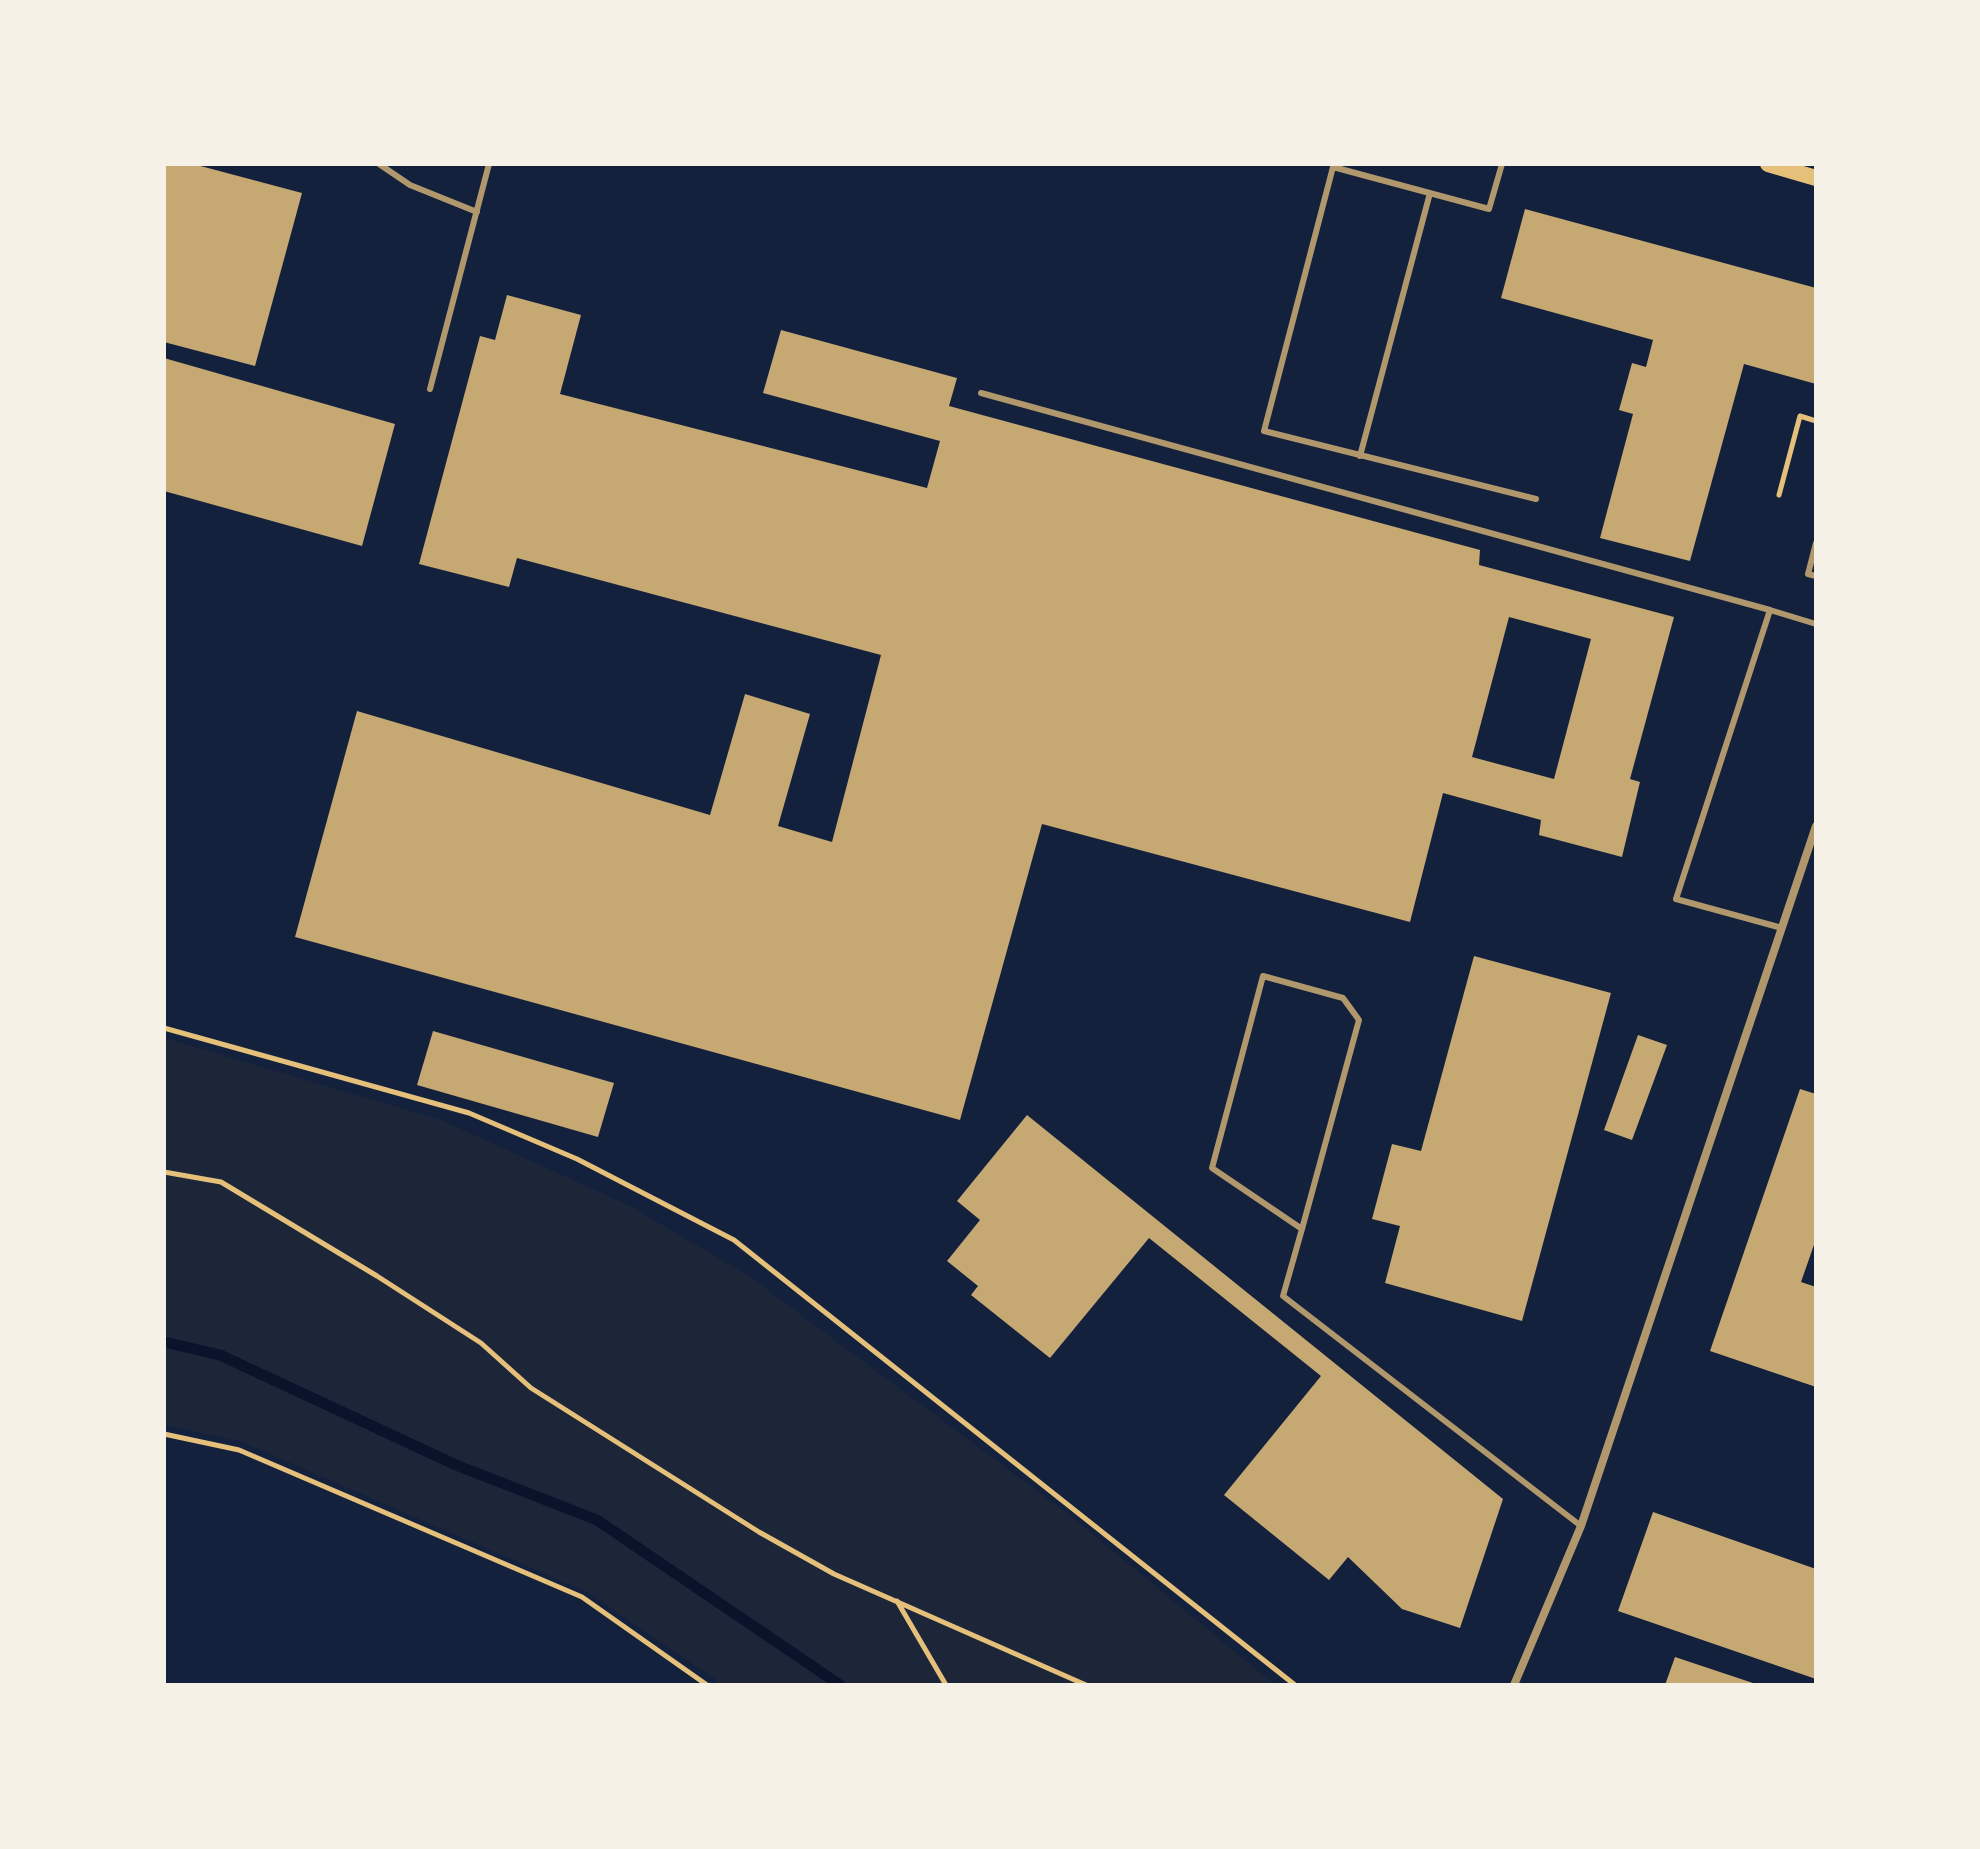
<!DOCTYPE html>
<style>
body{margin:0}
#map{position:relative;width:1980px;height:1849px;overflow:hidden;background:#14213d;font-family:Montserrat,sans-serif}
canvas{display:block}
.frame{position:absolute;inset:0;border:166px solid #f6f1e7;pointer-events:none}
</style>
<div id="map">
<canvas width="1980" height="1849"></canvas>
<div class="frame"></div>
</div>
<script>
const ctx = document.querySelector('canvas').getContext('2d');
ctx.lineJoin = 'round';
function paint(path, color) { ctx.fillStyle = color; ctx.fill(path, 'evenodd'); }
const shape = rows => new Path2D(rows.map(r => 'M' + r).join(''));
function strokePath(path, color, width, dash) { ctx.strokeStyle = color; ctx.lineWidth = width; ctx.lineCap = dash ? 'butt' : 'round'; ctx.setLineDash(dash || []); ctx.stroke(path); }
paint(shape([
 [164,1038,441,1120,630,1206,749,1276,1068,1514,1275,1685,723,1685,589,1593,240,1441,164,1425]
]), '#1d2539');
strokePath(shape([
 [164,1342,220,1355,456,1465,597,1520,840,1685]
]), '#0b132b', 11);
paint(shape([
 [164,164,193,164,302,193,255,366,164,342],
 [1525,209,1816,288,1816,384,1744,364,1690,561,1600,538,1633,414,1619,410,1632,363,1646,367,1653,340,1501,298],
 [507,295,581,315,560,394,927,488,940,441,763,393,781,330,957,378,949,406,1480,550,1479,565,1674,617,1630,779,1640,782,1622,857,1539,835,1541,820,1443,793,1410,922,1042,824,960,1120,295,937,357,711,710,815,745,694,810,714,778,826,832,842,881,655,517,558,509,587,419,564,480,336,495,340],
 [1509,617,1591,639,1554,779,1472,757],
 [164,358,395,424,362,546,164,491],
 [1474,956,1611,993,1522,1321,1385,1283,1400,1226,1372,1219,1392,1144,1421,1151],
 [433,1031,614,1083,598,1137,417,1085],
 [1638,1035,1667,1045,1632,1140,1604,1130],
 [1800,1089,1816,1094,1816,1239,1801,1282,1816,1287,1816,1387,1710,1351],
 [1027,1115,1503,1499,1460,1628,1402,1609,1348,1557,1329,1580,1224,1495,1321,1376,1149,1238,1050,1358,971,1295,978,1286,947,1261,980,1220,957,1201],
 [1653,1512,1816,1569,1816,1679,1618,1611],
 [1675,1657,1756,1684,1756,1685,1665,1685]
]), '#c6a872');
strokePath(shape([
 [1779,495,1800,416,1816,421],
 [164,1028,469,1113,577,1159,734,1240,1295,1685],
 [164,1172,221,1182,377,1276,481,1343,531,1388,759,1532,834,1574,1086,1685],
 [164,1434,239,1450,582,1597,707,1685],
 [897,1601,946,1685]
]), '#e5c07b', 5);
strokePath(shape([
 [379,164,410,185,477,212],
 [1502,164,1489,209,1333,167,1264,431,1536,499],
 [430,389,489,164],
 [981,393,1770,610],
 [1360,456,1430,193],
 [1816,543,1808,574,1816,576],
 [1782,928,1676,899,1770,610,1816,624],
 [1302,1229,1212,1168,1263,976,1343,998,1359,1020,1302,1229,1283,1296,1581,1526]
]), '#b1986c', 6);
strokePath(shape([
 [1514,1685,1581,1526,1816,826]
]), '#b1986c', 8);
strokePath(shape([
 [1768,164,1816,178]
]), '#e5c07b', 16);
</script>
